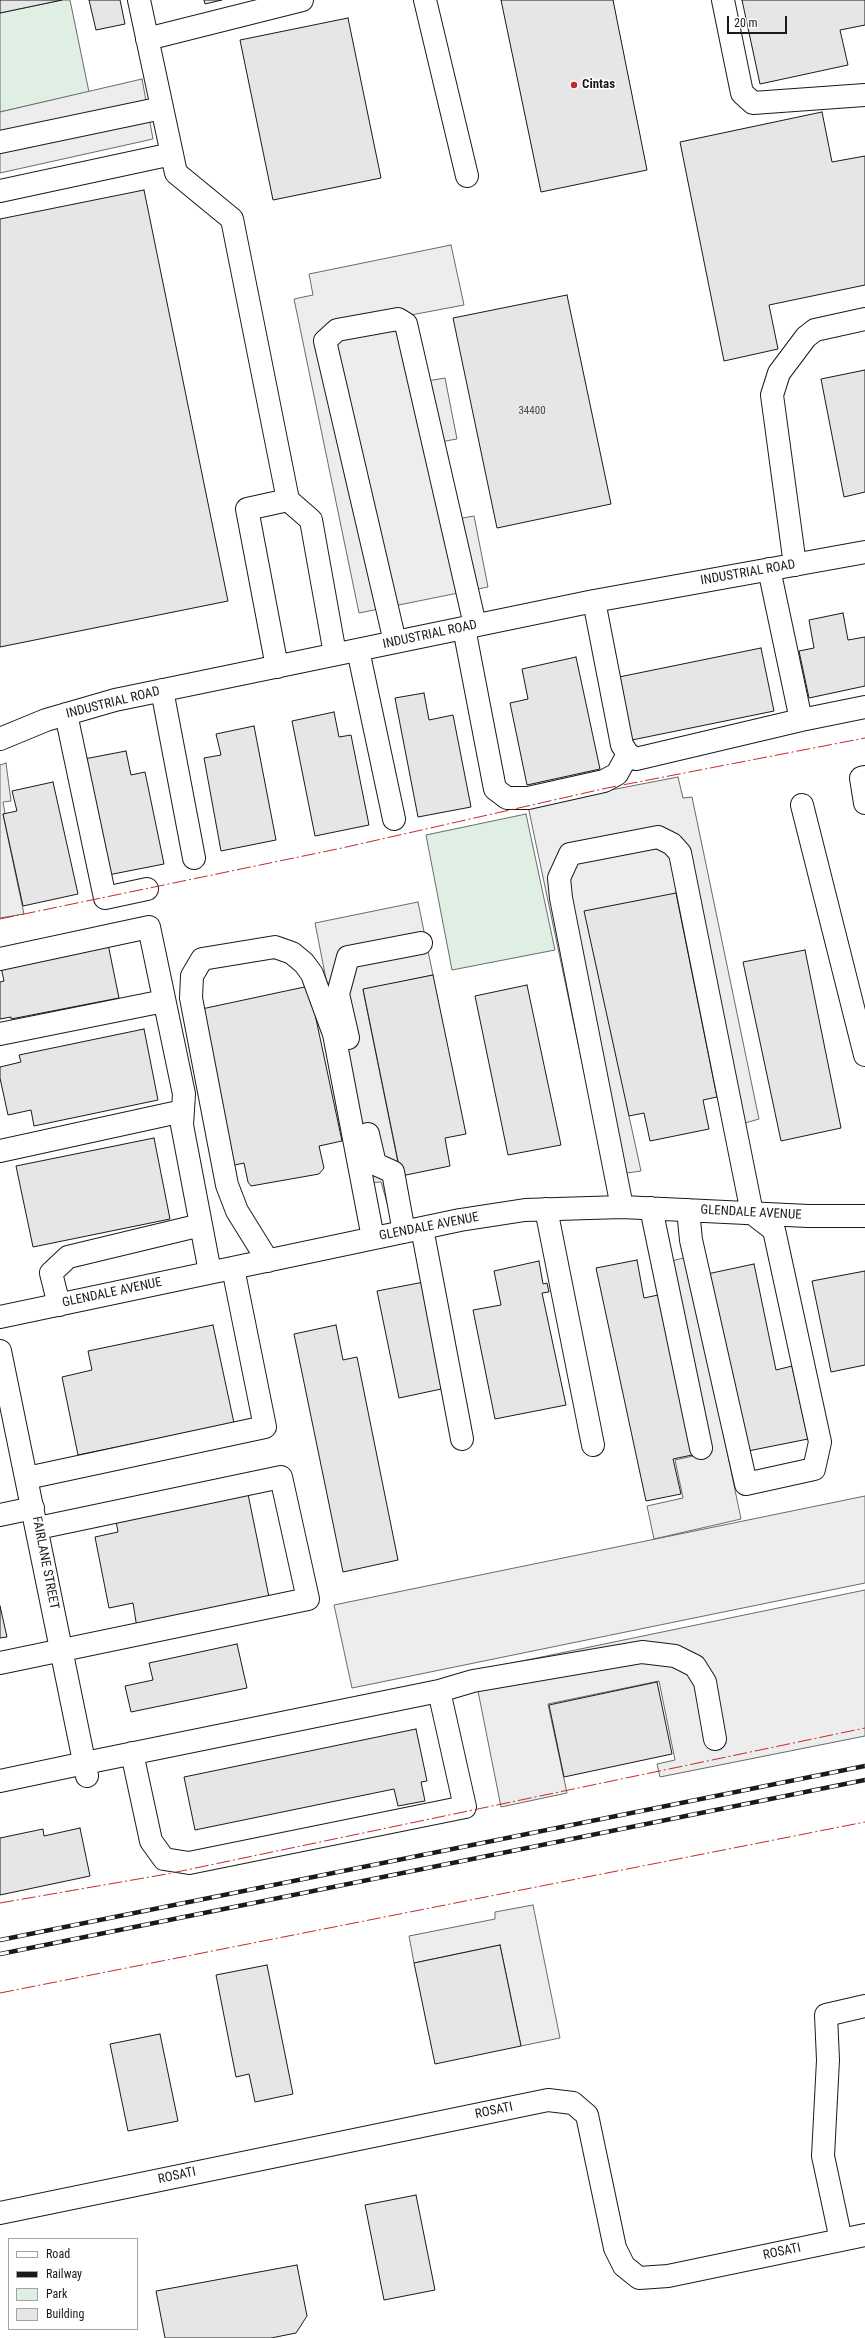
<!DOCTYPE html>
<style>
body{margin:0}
#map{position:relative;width:865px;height:2338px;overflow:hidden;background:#fff;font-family:"Roboto Condensed",sans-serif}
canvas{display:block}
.legend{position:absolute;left:8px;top:2238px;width:130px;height:92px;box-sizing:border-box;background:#fff;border:1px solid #a3a3a3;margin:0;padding:5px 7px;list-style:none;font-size:12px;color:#1a1a1a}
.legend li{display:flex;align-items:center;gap:8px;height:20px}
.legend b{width:20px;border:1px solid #a3a3a3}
.scale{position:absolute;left:727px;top:16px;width:60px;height:18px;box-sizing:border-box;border:2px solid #1a1a1a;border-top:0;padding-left:5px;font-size:12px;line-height:14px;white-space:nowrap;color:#1a1a1a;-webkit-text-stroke:3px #fff;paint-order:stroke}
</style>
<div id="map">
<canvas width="865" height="2338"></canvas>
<ul class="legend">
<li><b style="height:5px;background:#fff"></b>Road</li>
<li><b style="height:5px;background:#1a1a1a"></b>Railway</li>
<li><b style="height:11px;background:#e0efe3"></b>Park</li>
<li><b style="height:11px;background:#e6e6e6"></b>Building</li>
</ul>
<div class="scale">20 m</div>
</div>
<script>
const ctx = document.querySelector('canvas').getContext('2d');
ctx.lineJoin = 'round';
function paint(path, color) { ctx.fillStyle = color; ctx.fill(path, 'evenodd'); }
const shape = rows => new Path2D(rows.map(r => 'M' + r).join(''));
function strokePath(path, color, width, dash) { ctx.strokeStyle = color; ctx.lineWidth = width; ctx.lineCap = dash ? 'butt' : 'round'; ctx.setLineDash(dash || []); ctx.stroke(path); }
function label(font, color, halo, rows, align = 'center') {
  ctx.font = font + ' "Roboto Condensed",sans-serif'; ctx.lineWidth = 3; ctx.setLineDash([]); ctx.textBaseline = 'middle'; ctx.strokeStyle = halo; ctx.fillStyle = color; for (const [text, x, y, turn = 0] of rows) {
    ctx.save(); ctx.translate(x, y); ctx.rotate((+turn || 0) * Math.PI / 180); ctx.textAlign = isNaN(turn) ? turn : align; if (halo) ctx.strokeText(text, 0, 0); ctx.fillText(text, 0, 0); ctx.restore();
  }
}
const green = shape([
 [62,0,70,0,89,92,0,112,0,13,62,0],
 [526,814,555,950,452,970,426,835,526,814]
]);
paint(green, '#e0efe3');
strokePath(green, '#6a6a6a', 1);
const parking = shape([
 [142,79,153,139,0,173,0,112,142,79],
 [451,245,464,305,411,315,427,381,445,378,457,439,440,442,457,519,474,516,488,587,359,613,294,299,313,295,309,274,451,245],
 [6,763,11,801,3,802,5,813,3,814,24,914,0,918,0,765,6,763],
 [678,777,683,798,692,797,759,1119,745,1123,743,1128,735,1182,676,894,629,1116,641,1171,606,1176,528,806,678,777],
 [418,902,433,975,363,990,406,1202,388,1206,381,1182,366,1183,315,923,418,902],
 [687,1257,741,1519,654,1539,647,1506,683,1498,675,1460,693,1456,653,1266,687,1257],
 [865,1496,865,1583,352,1688,334,1605,865,1496],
 [865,1590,865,1736,660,1777,657,1764,675,1760,659,1681,548,1704,567,1793,501,1807,474,1671,865,1590],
 [533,1905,560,2038,521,2046,500,1945,414,1963,409,1936,495,1919,495,1912,533,1905]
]);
paint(parking, '#ededed');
strokePath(parking, '#6a6a6a', 1);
const building = shape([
 [0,0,62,0,0,13,0,0],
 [89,0,120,0,125,24,96,30,89,0],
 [204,0,222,0,205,4,204,0],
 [501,0,613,0,647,170,541,192,501,0],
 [742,0,865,0,865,25,840,30,848,65,760,84,742,0],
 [348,18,381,178,273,200,240,40,348,18],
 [822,112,832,162,865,156,865,285,769,305,778,349,724,361,680,142,822,112],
 [144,190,228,601,0,647,0,219,144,190],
 [567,295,611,504,497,528,453,318,567,295],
 [865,370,865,492,844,497,821,379,865,370],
 [843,613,848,640,865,637,865,686,809,698,799,651,814,648,809,620,843,613],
 [761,648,774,711,632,740,619,677,761,648],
 [576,657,600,769,527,785,510,703,528,699,522,669,576,657],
 [424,693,429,720,453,715,471,807,418,817,395,698,424,693],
 [334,712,339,737,351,735,369,825,315,836,292,721,334,712],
 [254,726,276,840,221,851,204,758,221,755,216,734,254,726],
 [126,751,131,775,145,772,164,864,108,875,84,759,126,751],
 [53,782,78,894,23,906,3,814,17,811,12,791,53,782],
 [676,893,717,1097,703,1100,709,1129,650,1141,644,1113,629,1116,584,911,676,893],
 [108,944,119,998,11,1019,11,1017,0,1019,0,982,4,981,1,967,108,944],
 [805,950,841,1128,781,1141,743,962,805,950],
 [433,975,466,1134,445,1138,450,1166,401,1176,363,989,433,975],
 [527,985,561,1145,508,1155,475,996,527,985],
 [309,986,342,1141,319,1146,324,1168,319,1174,251,1186,248,1182,244,1163,230,1166,197,1010,309,986],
 [144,1029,158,1100,34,1126,31,1110,8,1115,0,1078,0,1067,21,1062,19,1055,144,1029],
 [154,1138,170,1219,33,1247,16,1166,154,1138],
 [637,1260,644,1298,658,1295,692,1455,673,1459,681,1494,646,1501,596,1268,637,1260],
 [539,1261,543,1284,547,1283,549,1292,542,1293,566,1405,495,1419,473,1310,501,1305,494,1271,539,1261],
 [754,1264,776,1370,792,1366,808,1439,743,1452,707,1274,754,1264],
 [865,1271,865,1365,831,1372,812,1281,865,1271],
 [424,1282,446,1388,399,1398,377,1291,424,1282],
 [213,1325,234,1423,78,1455,62,1377,92,1370,88,1351,213,1325],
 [336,1325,343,1360,357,1357,398,1560,343,1572,294,1334,336,1325],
 [248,1494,270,1602,137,1628,133,1603,109,1608,95,1537,118,1532,116,1521,248,1494],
 [0,1606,7,1637,0,1638,0,1606],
 [237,1644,247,1688,131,1712,125,1686,153,1680,149,1663,237,1644],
 [657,1682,672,1754,564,1777,549,1705,657,1682],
 [416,1729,427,1781,421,1782,425,1801,398,1806,394,1789,195,1830,184,1777,416,1729],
 [80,1828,90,1876,0,1895,0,1838,43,1829,44,1836,80,1828],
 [500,1945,521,2046,435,2064,414,1963,500,1945],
 [267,1965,293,2094,255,2102,249,2074,236,2077,216,1975,267,1965],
 [160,2034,178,2121,128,2131,110,2044,160,2034],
 [416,2195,435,2290,384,2300,365,2205,416,2195],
 [297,2265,307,2316,296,2333,271,2338,165,2338,156,2291,297,2265]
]);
paint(building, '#e6e6e6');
strokePath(building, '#1a1a1a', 1);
const minor = shape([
 [139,0,176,173,232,219,288,500,311,520,335,654],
 [425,0,467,176],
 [723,0,742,93,753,103,865,95],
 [147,39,302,0],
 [0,142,162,108],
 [0,191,172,154],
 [795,565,772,395,779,373,806,337,815,330,865,319],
 [769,569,801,720,865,707],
 [594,601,622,745,628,754,636,759,801,720],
 [464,628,495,789,507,798,528,798,604,781,617,774,628,754],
 [395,642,325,341,337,330,398,319,406,324,475,625],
 [358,650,394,819],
 [277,667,247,509,288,500],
 [162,690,194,858],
 [66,714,105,898,147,889],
 [0,739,46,720,115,700,594,601,865,552],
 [865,777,861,778,865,803],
 [802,805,865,1055],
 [0,959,149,927,184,1094,182,1125,210,1272],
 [0,1034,164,1001],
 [348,1038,338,994,348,957,421,943],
 [368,1134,375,1164,393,1172,404,1232],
 [0,1151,183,1111],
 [622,1207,561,898,559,878,570,854,658,837,672,844,680,853,752,1213,774,1230,820,1442,814,1469,746,1484,691,1240,688,1210],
 [651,1208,701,1448],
 [546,1209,593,1445],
 [422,1228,462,1439],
 [268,1261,237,1211,227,1185,191,998,192,976,202,959,275,947,292,953,304,963,312,974,334,1034,373,1238],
 [59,1305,51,1273,68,1257,201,1225],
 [0,1317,460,1220,525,1210,622,1207,808,1216,865,1216],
 [0,1351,87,1776],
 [27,1478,265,1427,233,1268],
 [0,1515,33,1508],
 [0,1663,308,1599,281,1477,38,1528],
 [439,1691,473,1681,642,1652,675,1656,695,1666,705,1682,715,1739],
 [0,1781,85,1763,439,1691,465,1807,189,1863,164,1859,151,1841,132,1753],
 [0,2213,548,2100,573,2103,587,2115,615,2248,624,2266,639,2278,668,2276,865,2235],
 [841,2240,823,2156,828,2060,826,2015,865,2006]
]);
strokePath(minor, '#1a1a1a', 24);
strokePath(minor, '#fff', 22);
const rail = shape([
 [0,1940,865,1766],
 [0,1954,865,1780]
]);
strokePath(rail, '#1a1a1a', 4.5);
strokePath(rail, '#fff', 3, [9]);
strokePath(shape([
 [0,919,342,848,607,788,865,738],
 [0,1903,167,1874,865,1728],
 [0,1993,865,1822]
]), '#c62828', 1, [14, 3, 2, 3]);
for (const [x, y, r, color] of [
 [574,85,4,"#c62828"]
]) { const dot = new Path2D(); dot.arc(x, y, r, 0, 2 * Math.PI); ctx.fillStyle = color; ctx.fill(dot); strokePath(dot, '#fff', 1.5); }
label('11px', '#4d4d4d', null, [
 ["34400",532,411]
]);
label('bold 13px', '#1a1a1a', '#fff', [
 ["Cintas",582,85]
], 'left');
label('13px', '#1a1a1a', '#fff', [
 ["INDUSTRIAL ROAD",748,573,-10],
 ["INDUSTRIAL ROAD",430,635,-12],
 ["INDUSTRIAL ROAD",113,703,-14],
 ["GLENDALE AVENUE",751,1213,3],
 ["GLENDALE AVENUE",429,1227,-11],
 ["GLENDALE AVENUE",112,1293,-12],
 ["FAIRLANE STREET",45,1563,79],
 ["ROSATI",494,2111,-12],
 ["ROSATI",177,2176,-12],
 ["ROSATI",782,2252,-12]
]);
</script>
